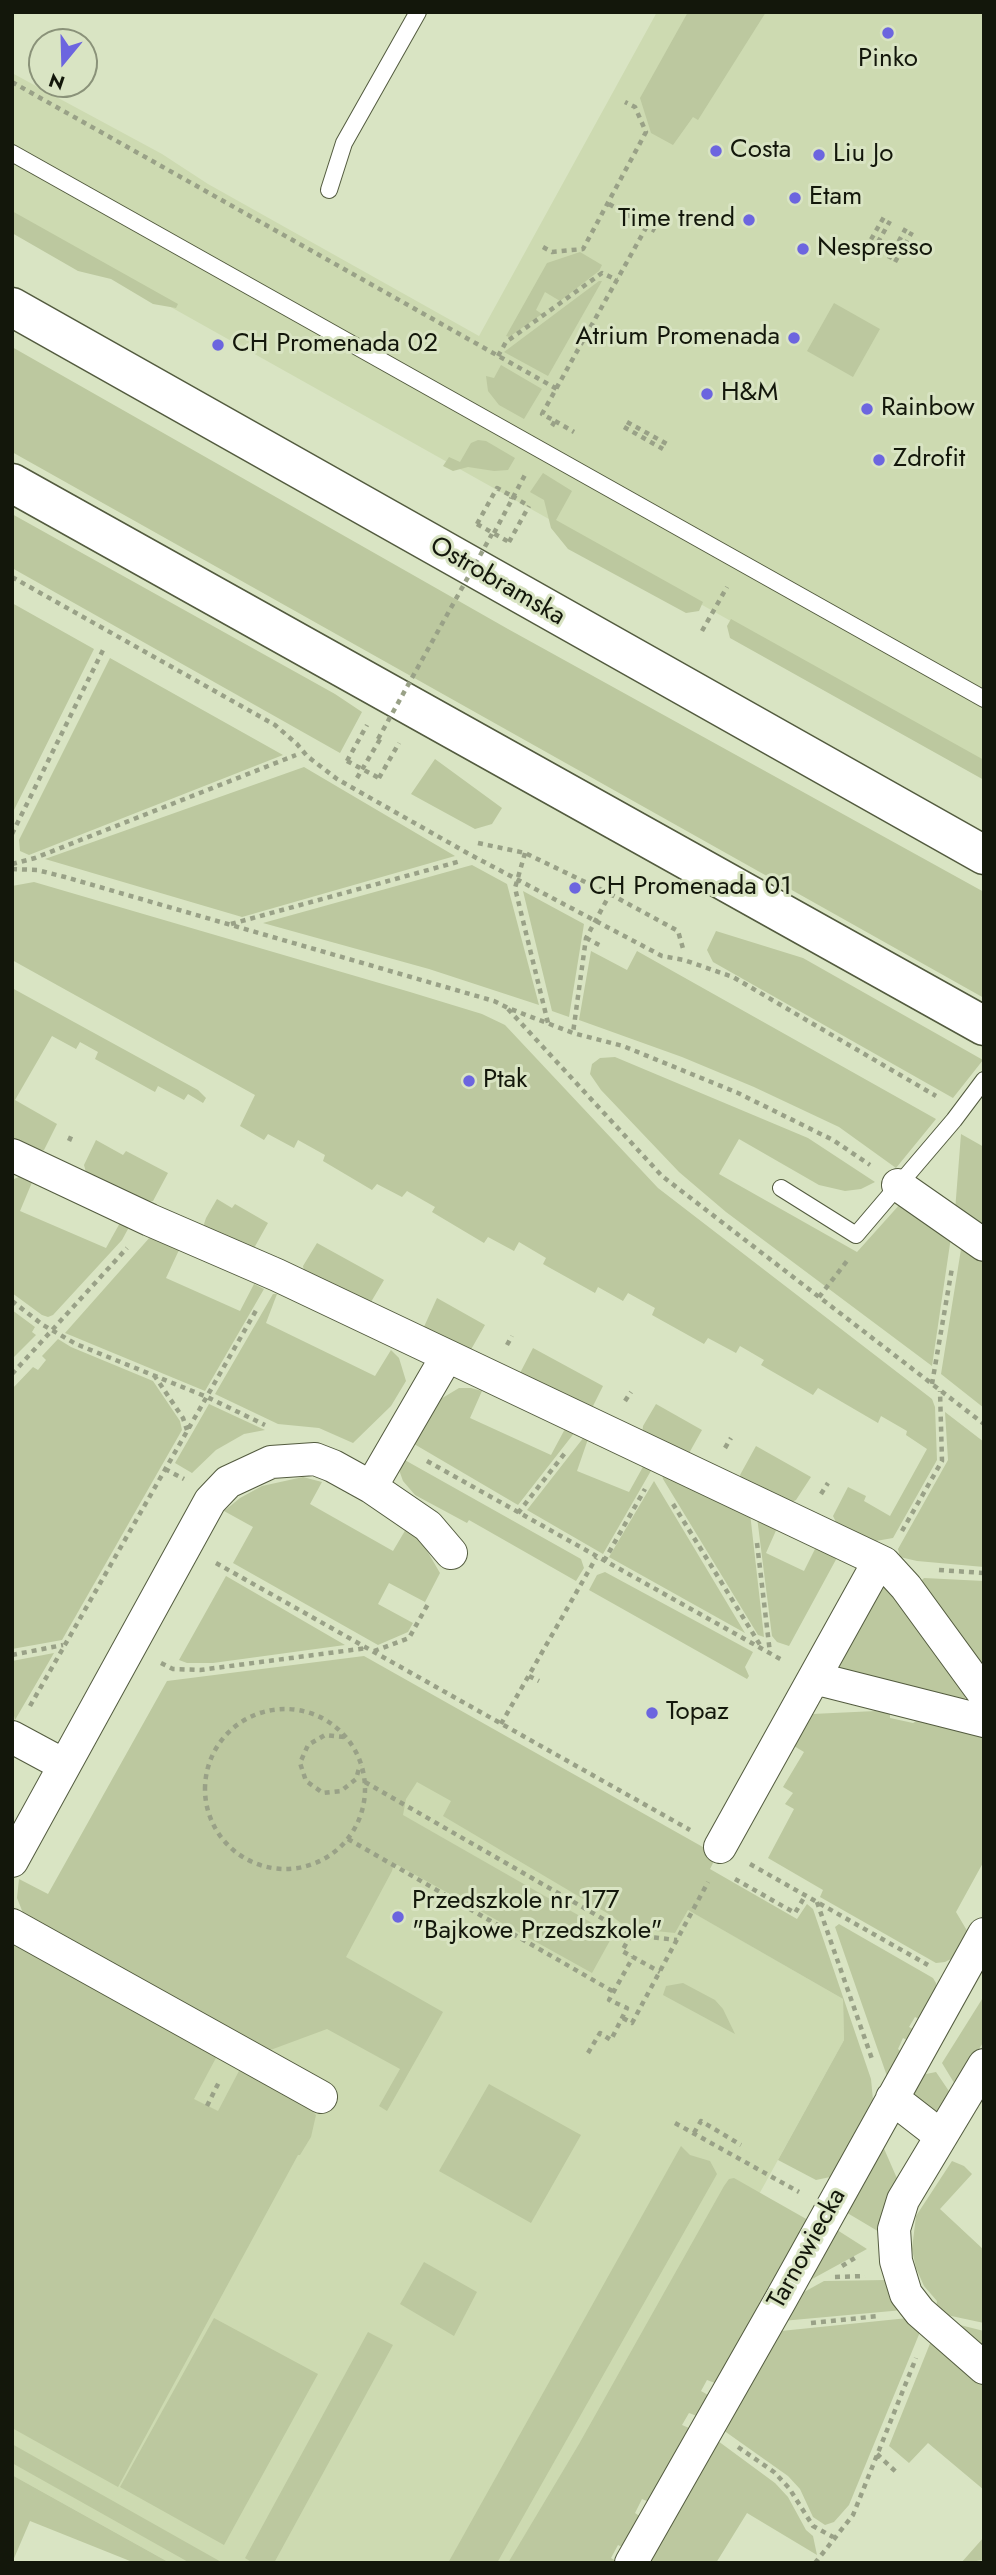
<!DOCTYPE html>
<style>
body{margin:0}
#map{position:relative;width:996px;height:2575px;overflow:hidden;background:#d9e4c3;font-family:Jost,sans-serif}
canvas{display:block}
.frame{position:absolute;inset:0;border:14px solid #13170b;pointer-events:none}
.north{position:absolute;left:28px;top:28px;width:70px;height:70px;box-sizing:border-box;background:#d9e4c3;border:2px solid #8a9279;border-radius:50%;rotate:199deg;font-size:19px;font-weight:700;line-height:28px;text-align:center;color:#13170b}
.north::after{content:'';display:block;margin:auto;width:24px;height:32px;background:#6c65df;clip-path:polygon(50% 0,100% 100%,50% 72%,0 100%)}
</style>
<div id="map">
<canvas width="996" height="2575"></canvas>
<div class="frame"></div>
<div class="north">N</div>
</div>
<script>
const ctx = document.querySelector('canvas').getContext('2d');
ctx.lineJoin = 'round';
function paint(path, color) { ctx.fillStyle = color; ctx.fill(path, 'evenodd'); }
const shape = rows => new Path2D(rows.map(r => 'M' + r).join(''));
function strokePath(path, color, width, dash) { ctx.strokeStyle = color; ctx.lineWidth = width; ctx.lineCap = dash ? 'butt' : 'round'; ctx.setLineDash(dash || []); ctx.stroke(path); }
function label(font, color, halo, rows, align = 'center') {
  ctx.font = font + ' Jost,sans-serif'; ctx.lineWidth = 6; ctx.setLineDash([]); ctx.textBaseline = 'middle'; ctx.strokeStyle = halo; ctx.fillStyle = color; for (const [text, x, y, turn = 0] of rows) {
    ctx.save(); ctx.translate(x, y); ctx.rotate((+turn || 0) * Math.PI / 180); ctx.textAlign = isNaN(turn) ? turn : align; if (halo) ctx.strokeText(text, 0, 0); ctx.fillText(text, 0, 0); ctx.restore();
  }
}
paint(shape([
 [657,12,984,12,984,763,12,218,12,73,162,154,208,184,479,336],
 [264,1678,692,1912,843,1999,844,2040,556,2563,170,2563,12,2475,12,2064]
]), '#cddab1');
paint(shape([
 [688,12,766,12,698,120,693,117,673,145,651,133,640,98],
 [12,211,178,304,176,308,153,304,111,279,78,271,12,233],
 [580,252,602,265,599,271,560,301,545,292,536,310,542,314,509,337,506,336,547,263],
 [599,281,602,281,548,376,504,352],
 [834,303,880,329,853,377,807,351],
 [12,347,508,629,984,892,984,998,12,452],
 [501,365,542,389,524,419,499,405,488,391,486,376,494,378],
 [478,440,486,441,515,458,508,470,494,471,468,467,453,471,443,466,449,457,460,462,471,443],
 [543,473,572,491,556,520,703,602,699,611,686,613,568,549,551,528,544,500,530,492],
 [12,514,335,694,362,712,340,753,12,568],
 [12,603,94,649,12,814],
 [731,619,984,760,984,780,730,638,727,626],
 [110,658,283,755,29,855,20,851,19,840],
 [435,759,502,808,492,824,475,829,411,794],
 [304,767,455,856,242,917,45,859],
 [472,865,507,884,539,1005,429,969,263,923],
 [34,882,410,992,482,1014,505,1025,658,1188,932,1399,935,1407,937,1460,893,1538,870,1542,838,1526,833,1516,848,1487,866,1496,864,1501,890,1516,927,1449,906,1435,907,1431,881,1416,878,1423,818,1388,813,1395,761,1365,764,1360,740,1346,736,1353,708,1338,704,1344,652,1315,655,1308,628,1293,623,1301,598,1287,595,1293,543,1264,546,1258,519,1242,514,1251,488,1237,484,1243,432,1212,435,1207,407,1191,402,1197,377,1184,372,1190,323,1161,325,1155,298,1140,294,1148,268,1134,264,1140,240,1126,255,1095,12,960,12,886],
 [523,891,584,924,569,1017,552,1011],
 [716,931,803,958,983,1060,953,1098,713,962,707,950],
 [591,951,627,970,637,951,936,1119,896,1168,839,1127,754,1087,682,1057,579,1020],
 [12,988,198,1090,206,1098,203,1103,188,1094,184,1100,158,1086,155,1092,95,1059,98,1052,80,1042,76,1049,52,1036,15,1100,57,1124,44,1150,36,1152,12,1141],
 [615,1057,808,1138,875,1182,861,1189,845,1191,819,1185,739,1139,719,1174,857,1252,901,1203,951,1237,932,1366,726,1212,679,1172,601,1090,590,1074,592,1064,600,1058],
 [961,1134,984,1147,984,1231,955,1211],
 [96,1140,123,1155,126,1151,168,1173,153,1201,146,1202,87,1176,84,1165],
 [23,1175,33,1180,20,1211,106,1248,121,1221,127,1226,128,1229,122,1240,53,1315,48,1317,42,1315,12,1293,12,1180],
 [217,1199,232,1208,235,1204,268,1223,253,1250,207,1231,204,1224,206,1218],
 [151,1236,179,1250,166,1278,240,1311,254,1284,264,1289,205,1391,65,1333],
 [317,1243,384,1280,371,1302,366,1304,304,1271,303,1266],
 [962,1243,984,1258,984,1408,941,1374],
 [273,1294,277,1294,266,1323,375,1376,391,1350,399,1358,406,1381,391,1406,353,1443,319,1428,278,1424,215,1394],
 [437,1298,485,1325,469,1353,423,1329],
 [12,1310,35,1327,32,1332,36,1335,12,1359],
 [58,1339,71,1347,153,1381,180,1421,182,1430,62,1640,12,1649,12,1389,33,1367,38,1370,46,1360,42,1356],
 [533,1348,603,1386,593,1406,589,1407,520,1373],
 [459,1388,471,1388,482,1391,470,1418,551,1455,566,1427,575,1432,518,1505,409,1441,439,1400],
 [209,1404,265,1430,244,1434,216,1450,192,1473,175,1463],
 [656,1404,702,1430,688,1455,642,1436,643,1426],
 [945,1412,984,1442,984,1567,917,1561,900,1557,898,1549,948,1460],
 [584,1437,588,1439,577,1471,629,1492,644,1465,652,1469,603,1554,527,1510],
 [756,1446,811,1477,796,1500,792,1502,742,1479,740,1475],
 [403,1459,581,1559,584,1568,576,1581,469,1520,467,1523,415,1495,403,1481,398,1467],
 [662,1473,750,1513,764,1637,758,1635,663,1479],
 [303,1477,322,1482,310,1504,393,1551,406,1529,419,1537,440,1573,425,1602,389,1583,378,1604,413,1623,408,1632,378,1645,233,1563,253,1527,224,1511,240,1498,262,1486],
 [654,1481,745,1633,609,1557],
 [757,1517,778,1526,766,1553,804,1571,817,1545,839,1554,789,1646,777,1642,772,1636],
 [605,1572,753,1652,745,1667,749,1676,747,1679,589,1590,597,1575],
 [226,1576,345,1645,213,1663,187,1663,179,1660],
 [924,1578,984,1581,984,1677,920,1582],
 [885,1583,968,1695,962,1702,840,1680,831,1665,875,1584],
 [54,1653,15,1720,12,1707,12,1661],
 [364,1656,717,1855,710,1869,797,1919,807,1904,813,1909,871,2079,873,2100,868,2117,835,2176,816,2180,778,2160,844,2040,843,1999,688,1910,675,1933,627,1928,612,1916,443,1816,451,1801,417,1782,406,1799,403,1815,613,1935,592,1973,394,1863,392,1871,346,1957,443,2012,387,2111,379,2106,400,2069,327,2029,265,2052,33,1922,23,1913,17,1898,19,1879,48,1894,167,1681],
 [876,1711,890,1714,890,1718,913,1723,918,1720,984,1732,984,1861,956,1912,969,1934,953,1958,945,1962,936,1963,820,1897,823,1890,768,1858,794,1809,785,1804,793,1793,783,1787,804,1752,794,1746,812,1714],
 [839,1924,933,1978,936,1983,937,1991,921,2020,915,2017,909,2027,915,2030,909,2041,903,2038,898,2049,903,2053,888,2079,835,1927],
 [12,1939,217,2056,194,2099,218,2111,240,2069,308,2106,316,2115,311,2137,300,2155,298,2155,118,2487,12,2428],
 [683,1983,715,2000,723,2009,735,2034,663,1995,666,1986],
 [984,1996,984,2041,956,2086,942,2063],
 [936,2072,953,2097,938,2120,910,2093,921,2075],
 [489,2084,581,2135,531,2223,439,2171],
 [882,2144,899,2183,881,2233,844,2211],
 [681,2146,690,2155,710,2161,717,2174,497,2563,448,2563],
 [952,2161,964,2166,972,2174,940,2209,984,2250,984,2323,942,2314,936,2308,937,2301,924,2286,916,2268,912,2249,916,2216],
 [734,2178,808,2220,715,2383,707,2380,701,2391,708,2395,697,2416,689,2413,682,2425,689,2428,649,2502,642,2499,635,2513,641,2517,624,2548,618,2545,611,2558,616,2561,615,2563,508,2563,579,2444,724,2186,729,2179],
 [834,2228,867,2249,803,2284],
 [424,2262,477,2292,454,2336,400,2304],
 [886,2280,903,2310,782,2321,795,2297,824,2281],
 [214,2318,318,2374,224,2545,120,2487],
 [908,2318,920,2332,849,2505,834,2522,825,2525,813,2517,800,2489,788,2476,723,2430,781,2331],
 [952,2323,984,2331,984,2351],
 [368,2332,393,2345,274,2563,253,2563,245,2558],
 [931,2341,983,2386,984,2490,928,2443,909,2463,889,2446],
 [718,2441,775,2483,788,2497,806,2530,813,2536,817,2555,747,2513,716,2563,649,2563],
 [12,2444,223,2563,190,2563,12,2463],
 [12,2475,170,2563,135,2563,30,2521,12,2563],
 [984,2537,984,2560,961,2563]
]), '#bcc89f');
const lane = shape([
 [12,153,984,699],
 [329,190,344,143,418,12],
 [781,1188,856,1235,954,1120,984,1080]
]);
const street = shape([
 [12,1155,150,1220,277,1275,884,1563,906,1587,984,1694],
 [898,1185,984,1245],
 [371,1487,447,1356],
 [814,1678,984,1721],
 [12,1737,64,1765],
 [720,1847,879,1561],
 [12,1861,210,1501,228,1482,271,1462,315,1459,333,1466,371,1487,428,1526,451,1553],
 [12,1925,321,2097],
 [984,2065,903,2200,894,2229,896,2261,906,2294,920,2312,984,2368],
 [892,2098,941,2136],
 [631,2563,780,2301,984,1934]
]);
const primary = shape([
 [12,307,984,855],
 [12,483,984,1026]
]);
strokePath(lane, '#535b3f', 18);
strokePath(street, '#535b3f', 34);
strokePath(primary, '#535b3f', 41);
strokePath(shape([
 [12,82,557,389],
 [609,204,655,231],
 [543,247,552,252,583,249,646,132,635,107,625,102],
 [866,248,884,217],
 [873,251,890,221],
 [889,259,906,228],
 [895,262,912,232],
 [498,356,506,342,602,273,617,280],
 [555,421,574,432],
 [627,422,667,444],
 [552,426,555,421,542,414,647,226],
 [624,427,663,449],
 [477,524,497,488,512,496,511,499],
 [494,533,526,473],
 [509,542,529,506],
 [12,577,275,725,297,744,307,756,337,779,469,854,662,956,684,960,733,977,936,1096],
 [702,631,727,587],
 [347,761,367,725],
 [357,778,382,736],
 [379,778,399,743],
 [12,834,104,648],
 [478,843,525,853,610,894,586,938,573,1033],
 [525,853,515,888,548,1023],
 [12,864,35,858,296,755],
 [12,869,37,870,65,877,494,1001,508,1008,573,1033,623,1046,738,1093,833,1140,870,1165],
 [610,894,678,931,684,952],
 [231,924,461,861],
 [586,938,603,947],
 [508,1009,662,1176,984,1424],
 [69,1141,73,1132],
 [819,1297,847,1261],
 [12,1301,43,1325,76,1344,207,1397,265,1425],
 [507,1345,512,1336],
 [12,1374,127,1248],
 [154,1375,183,1418,187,1430],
 [932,1384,952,1268],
 [625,1401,631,1392],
 [725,1448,731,1438],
 [427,1461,782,1660],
 [165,1469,184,1479],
 [821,1494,828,1483],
 [673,1504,762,1648],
 [518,1513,565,1453],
 [902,1531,942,1461,940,1391],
 [757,1543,770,1653],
 [604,1561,645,1489],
 [216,1563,690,1830],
 [939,1570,984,1573],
 [374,1651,409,1638,428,1604],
 [12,1655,63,1645],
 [161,1663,173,1669,200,1670,367,1648],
 [529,1676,539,1681],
 [30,1706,258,1307],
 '205 1789a80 80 0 1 1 160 0a80 80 0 1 1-160 0Z',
 [501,1724,596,1558],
 [344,1737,325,1735,308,1745,300,1763,306,1781,323,1793,341,1791,356,1779,360,1765],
 [365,1782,631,1935,677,1940],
 [348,1839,614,1992],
 [750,1864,928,1965],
 [735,1879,795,1913,805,1896],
 [817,1902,872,2059],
 [631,1935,622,1951,660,1972],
 [623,2018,632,2023,708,1882],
 [588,2053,600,2033,611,2040,627,2008,609,2000,633,1957],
 [207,2106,219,2082],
 [675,2123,799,2192],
 [694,2133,701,2121,741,2145],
 [842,2266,858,2256],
 [835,2277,865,2276],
 [811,2323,879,2316],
 [738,2447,774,2472,789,2488,813,2526,833,2537],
 [877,2454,896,2472],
 [815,2563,853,2515,916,2358]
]), '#99a187', 4.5, [5, 5]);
strokePath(lane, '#fff', 16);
strokePath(street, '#fff', 32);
strokePath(primary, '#fff', 38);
strokePath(shape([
 [512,496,529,506],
 [477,524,509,542],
 [378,739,492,534],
 [347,761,379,778]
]), '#99a187', 4.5, [5, 5]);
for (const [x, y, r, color] of [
 [888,33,7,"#6c65df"],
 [716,151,7,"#6c65df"],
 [819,155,7,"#6c65df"],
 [795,198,7,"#6c65df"],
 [749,220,7,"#6c65df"],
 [803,249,7,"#6c65df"],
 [794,338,7,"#6c65df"],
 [218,345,7,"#6c65df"],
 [707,394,7,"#6c65df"],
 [867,409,7,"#6c65df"],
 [879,460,7,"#6c65df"],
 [575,888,7,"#6c65df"],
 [469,1081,7,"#6c65df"],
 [652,1713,7,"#6c65df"],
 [398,1917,7,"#6c65df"]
]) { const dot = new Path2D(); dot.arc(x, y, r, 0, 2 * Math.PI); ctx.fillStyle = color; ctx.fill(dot); strokePath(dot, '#d9e4c3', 2.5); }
label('26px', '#13170b', '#d9e4c3', [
 ["Pinko",888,60,"center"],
 ["Costa",730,151],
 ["Liu Jo",833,155],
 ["Etam",809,198],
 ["Time trend",735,220,"right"],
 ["Nespresso",817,249],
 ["Atrium Promenada",780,338,"right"],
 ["CH Promenada 02",232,345],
 ["H&M",721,394],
 ["Rainbow",881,409],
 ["Zdrofit",893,460],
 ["CH Promenada 01",589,888],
 ["Ptak",483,1081],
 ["Topaz",666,1713],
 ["Przedszkole nr 177",412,1902],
 ["\"Bajkowe Przedszkole\"",412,1932]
], 'left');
label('26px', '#13170b', '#d9e4c3', [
 ["Ostrobramska",497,582,30],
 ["Tarnowiecka",808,2249,-61]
]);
</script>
